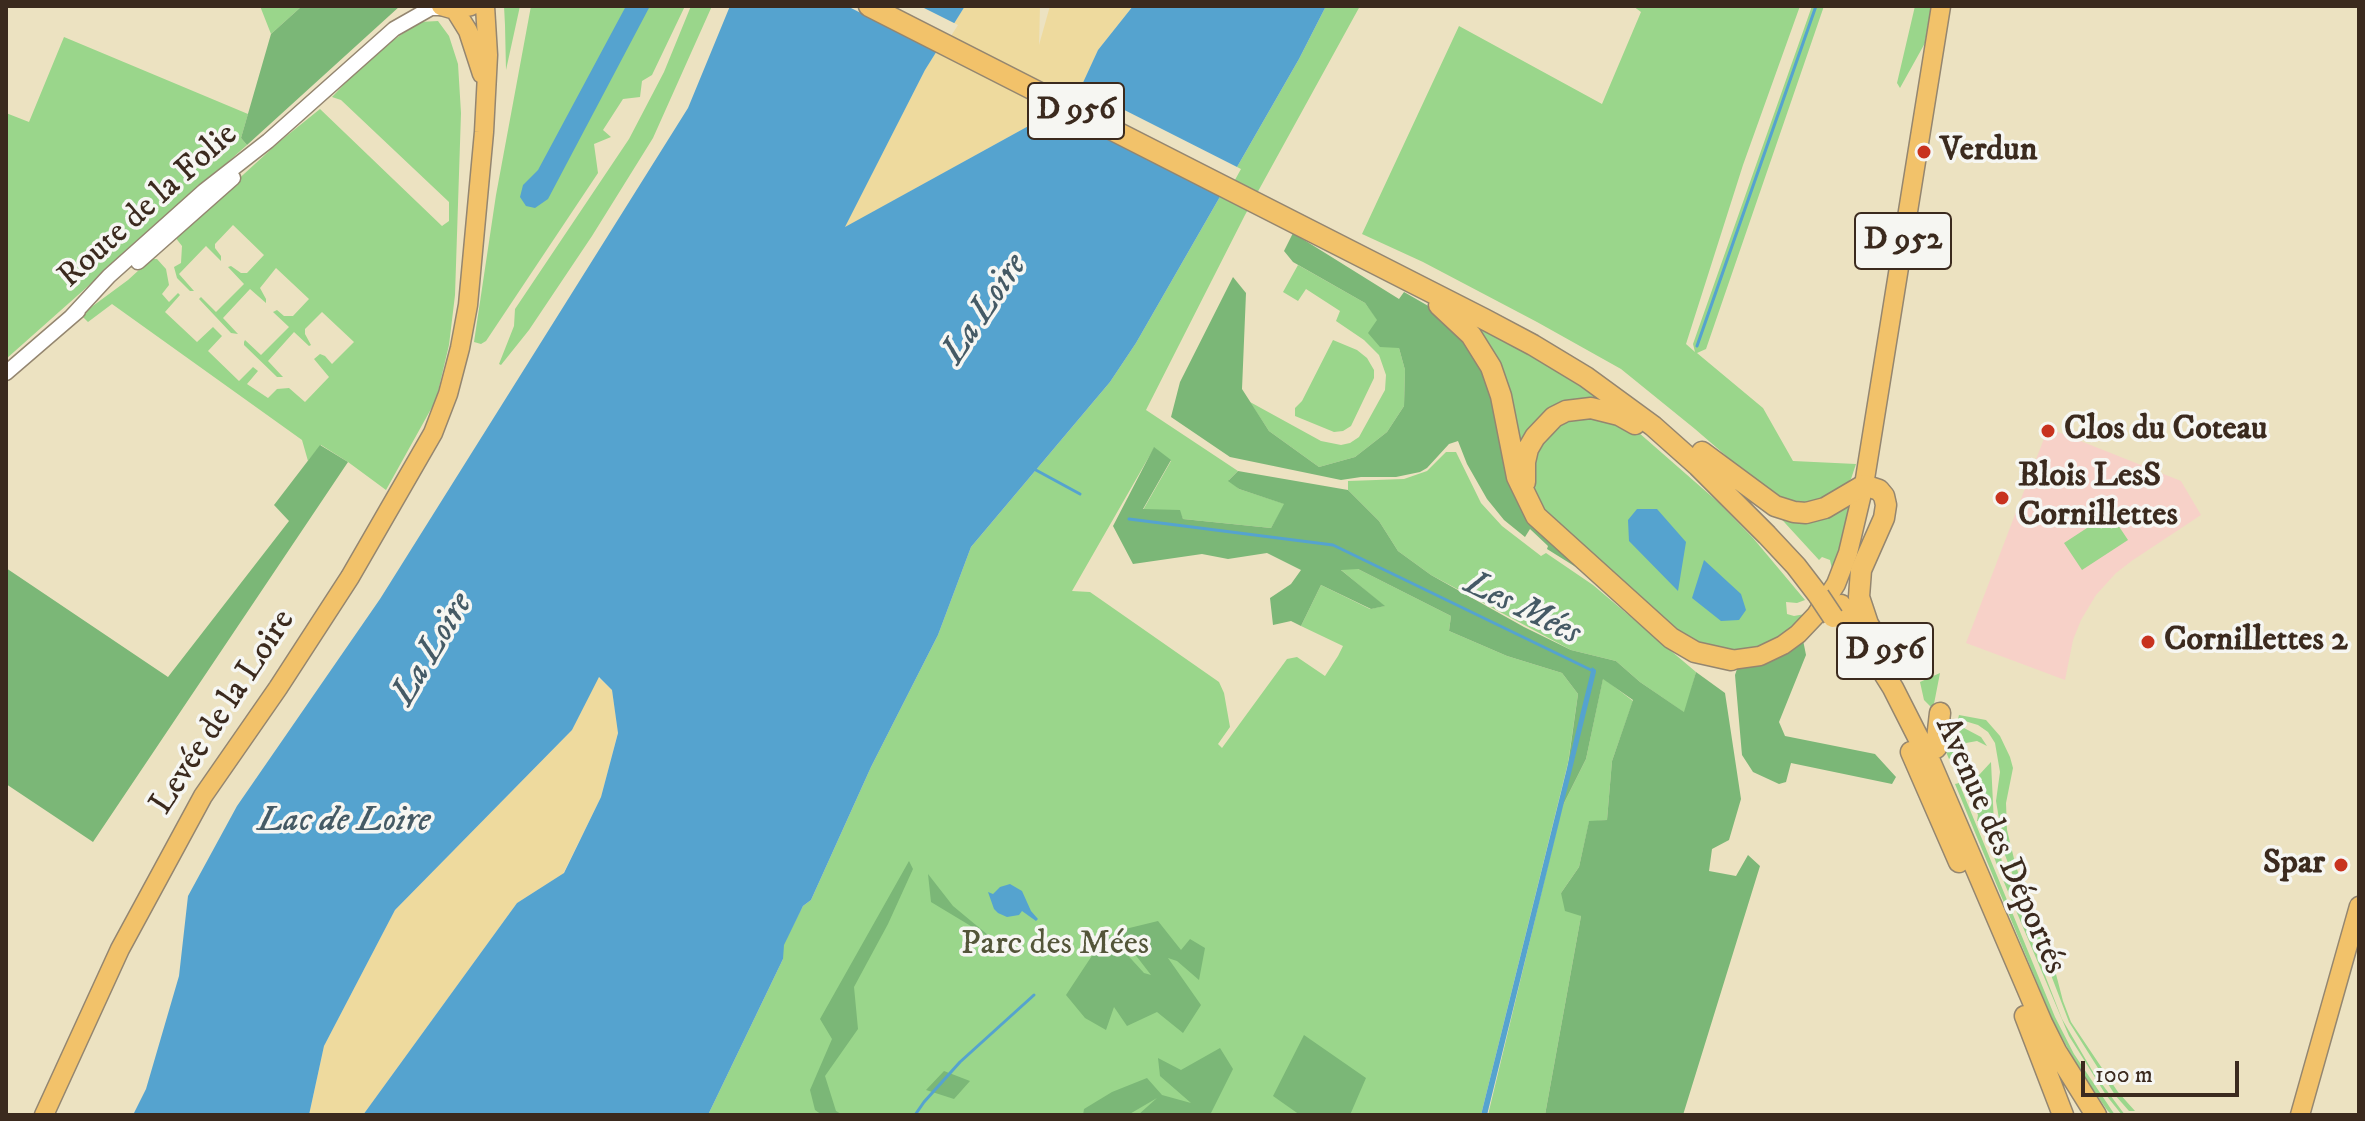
<!DOCTYPE html>
<meta charset="utf-8">
<style>
body{margin:0}
#map{position:relative;width:2365px;height:1121px;overflow:hidden;background:#ece2c1;font-family:"IM FELL DW Pica",serif}
canvas{display:block}
.frame{position:absolute;inset:0;border:8px solid #3b2a1e;pointer-events:none}
.scale{position:absolute;left:2081px;top:1061px;width:158px;height:36px;box-sizing:border-box;border:4px solid #3b2a1e;border-top:0;padding-left:10px;font-size:24px;line-height:28px;white-space:nowrap;color:#3b2a1e;-webkit-text-stroke:6px #f6f6f2;paint-order:stroke}
</style>
<div id="map">
<canvas width="2365" height="1121"></canvas>
<div class="frame"></div>
<div class="scale">100 m</div>
</div>
<script>
const ctx = document.querySelector('canvas').getContext('2d');
ctx.lineJoin = 'round';
function paint(path, color) { ctx.fillStyle = color; ctx.fill(path, 'evenodd'); }
const shape = rows => new Path2D(rows.map(r => 'M' + r).join(''));
function strokePath(path, color, width, dash) { ctx.strokeStyle = color; ctx.lineWidth = width; ctx.lineCap = dash ? 'butt' : 'round'; ctx.setLineDash(dash || []); ctx.stroke(path); }
function label(font, color, halo, rows, align = 'center') {
  ctx.font = font + ' "IM FELL DW Pica",serif'; ctx.lineWidth = 7; ctx.setLineDash([]); ctx.textBaseline = 'middle'; ctx.strokeStyle = halo; ctx.fillStyle = color; for (const [text, x, y, turn = 0] of rows) {
    ctx.save(); ctx.translate(x, y); ctx.rotate((+turn || 0) * Math.PI / 180); ctx.textAlign = isNaN(turn) ? turn : align; if (halo) ctx.strokeText(text, 0, 0); ctx.fillText(text, 0, 0); ctx.restore();
  }
}
paint(shape([
 [2048,428,2181,481,2201,515,2133,560,2116,573,2096,595,2081,620,2073,640,2065,680,1966,643]
]), '#f7d1c8');
paint(shape([
 [260,6,302,6,271,34],
 [504,6,520,6,506,70,505,25],
 [531,6,685,6,652,75,642,81,640,97,623,99,603,130,611,137,594,144,598,173,486,341,481,344,474,342,496,195],
 [691,6,712,6,653,138,592,236,529,330,501,365,499,364,514,326,515,309,629,139,664,72],
 [1326,6,1360,6,1245,215,1146,410,1238,471,1229,480,1239,489,1285,504,1271,528,1183,519,1179,510,1143,510,1171,461,1154,448,1072,591,1090,592,1219,682,1224,693,1230,727,1218,744,1222,748,1287,659,1297,657,1325,676,1338,656,1343,646,1301,626,1321,585,1370,609,1384,606,1340,569,1358,569,1451,616,1449,631,1507,656,1562,673,1578,694,1568,763,1481,1115,708,1115,783,959,783,945,803,906,811,900,871,767,938,635,971,547,1110,382,1136,343,1299,59],
 [1633,6,1800,6,1743,165,1686,344,1695,352,1693,344,1812,6,1824,6,1706,349,1697,353,1763,408,1793,461,1856,464,1851,479,1836,493,1811,503,1782,499,1761,486,1695,429,1621,369,1537,322,1423,262,1362,234,1459,26,1602,104,1641,12],
 [1915,6,1931,6,1925,43,1900,88,1897,83],
 [438,21,449,36,458,64,461,113,455,295,449,345,436,400,386,490,348,462,321,445,308,461,302,440,112,304,88,322,83,317,86,311,128,280,151,259,157,259,166,269,169,285,162,294,169,302,178,293,180,295,165,312,197,342,213,327,222,336,208,351,239,381,253,367,258,371,247,384,268,398,277,389,289,388,305,402,329,377,314,359,320,354,325,356,332,364,354,342,322,312,305,329,305,334,311,345,309,346,294,332,268,361,283,377,277,377,244,345,244,342,245,340,261,355,289,327,273,312,277,310,284,316,293,316,309,299,276,268,260,288,266,299,266,303,250,289,223,318,238,334,231,333,199,299,201,297,216,312,244,284,228,267,231,266,241,273,247,273,264,255,233,225,215,244,215,248,221,256,221,261,206,246,179,274,194,291,190,291,177,278,174,267,181,263,182,246,175,237,279,142,320,109,442,226,449,221,449,202,341,100,332,97,371,56,419,22],
 [64,37,248,114,241,138,247,145,6,359,6,113,29,122],
 [1298,265,1365,303,1399,348,1405,370,1404,406,1387,432,1355,457,1319,467,1269,431,1250,402,1321,441,1341,445,1350,443,1359,437,1385,390,1386,375,1379,355,1364,340,1336,321,1340,311,1306,289,1298,301,1283,292],
 [1461,318,1546,363,1607,402,1576,402,1520,458],
 [1333,340,1357,350,1367,358,1374,370,1374,378,1351,426,1343,431,1334,432,1295,416,1295,408,1302,401],
 [1596,412,1638,432,1718,502,1753,538,1805,600,1797,603,1786,602,1787,614,1794,616,1805,614,1800,623,1780,639,1752,649,1727,650,1705,646,1678,632,1637,593,1555,523,1539,503,1531,477,1532,458,1559,420],
 [1446,452,1456,452,1481,503,1502,526,1541,556,1546,553,1593,585,1696,672,1685,713,1640,682,1616,661,1571,650,1431,575,1398,551,1379,521,1348,490,1348,481,1404,479,1427,471],
 [1852,498,1840,550,1832,569,1830,560,1822,557,1819,560,1774,511],
 [2110,513,2128,540,2082,570,2064,543],
 [1940,673,1933,709,1924,700,1920,682],
 [1603,678,1633,701,1612,761,1607,820,1589,822,1579,867,1561,893,1581,916,1545,1115,1488,1115,1562,807,1586,759],
 [1959,715,1986,720,2000,736,2010,757,2013,768,2006,803,2007,830,2016,867,2051,955,2063,1001,2071,1022,2118,1092,2135,1111,2129,1111,2115,1095,2069,1022,2005,855,1996,801,2000,772,1995,743,1988,732,1978,725,1958,719],
 [1947,719,1981,737,1987,746,1977,741,1966,743,1962,752,1949,759,1946,752,1942,752],
 [1991,762,1994,824,2002,862,2015,898,2062,1019,2093,1072,2125,1115,2122,1115,2106,1095,2069,1036,1998,868,1981,821,1977,821,1978,815,1962,777,1959,774,1970,777,1979,775],
 [1959,783,2055,1017,2074,1054,2115,1115,2112,1115,2107,1110,2080,1071,2052,1019,1955,784]
]), '#9ad68b');
paint(shape([
 [302,6,400,6,247,145,241,138,271,34],
 [1293,233,1399,299,1404,292,1444,315,1490,371,1514,484,1595,579,1547,549,1548,546,1530,529,1525,537,1504,520,1487,499,1467,464,1458,441,1449,444,1427,468,1420,472,1396,477,1361,477,1341,480,1230,457,1171,417,1180,382,1233,277,1246,293,1242,389,1269,431,1319,467,1355,457,1387,432,1404,406,1405,370,1399,348,1380,347,1368,333,1377,320,1365,303,1293,262,1284,251],
 [320,445,348,462,93,842,6,784,6,568,168,677,289,521,274,505],
 [1154,447,1171,460,1143,509,1180,510,1183,519,1271,528,1284,504,1239,489,1228,481,1238,471,1348,490,1379,521,1398,551,1431,575,1524,627,1571,650,1616,661,1640,682,1684,712,1696,672,1725,693,1741,799,1729,840,1712,849,1709,871,1736,876,1748,855,1760,866,1683,1115,1545,1115,1581,916,1565,911,1561,893,1579,867,1589,821,1607,820,1612,761,1633,700,1603,679,1586,759,1562,807,1578,694,1562,673,1507,656,1449,631,1451,616,1358,569,1341,570,1385,606,1371,609,1321,585,1301,626,1291,621,1273,625,1270,598,1291,584,1301,570,1267,553,1228,559,1202,554,1133,564,1113,526],
 [1803,640,1806,655,1779,722,1785,736,1875,754,1896,777,1892,784,1791,763,1786,782,1779,784,1753,772,1742,755,1735,675,1738,666],
 [909,861,913,869,888,924,854,987,858,1029,825,1076,836,1111,843,1115,822,1115,815,1110,810,1090,832,1039,820,1019],
 [928,874,953,906,994,940,931,902],
 [1158,921,1181,950,1190,939,1205,948,1199,980,1177,961,1168,958,1201,1005,1183,1033,1157,1012,1127,1026,1114,1007,1106,1030,1085,1018,1066,995,1103,939,1111,937,1144,973,1151,975,1117,931],
 [1304,1035,1366,1078,1350,1115,1300,1115,1273,1096],
 [1220,1048,1233,1069,1210,1115,1138,1115,1157,1098,1128,1115,1083,1115,1084,1109,1112,1092,1147,1078,1162,1095,1191,1103,1160,1076,1158,1058,1181,1070],
 [944,1071,970,1081,954,1099,926,1090]
]), '#7bb777');
paint(shape([
 [965,6,1040,6,1039,45,1050,6,1133,6,1098,50,1063,127,1043,118,844,228,925,70],
 [598,677,612,690,618,732,601,797,563,874,517,903,363,1115,309,1115,324,1046,395,910,572,730]
]), '#eeda9e');
paint(shape([
 [626,6,650,6,548,199,535,208,526,206,520,197,523,185,538,170],
 [730,6,965,6,925,70,845,227,1043,118,1063,126,1098,50,1133,6,1326,6,1299,59,1136,343,1110,382,971,547,938,635,871,767,811,900,803,906,784,945,783,959,708,1115,363,1115,517,903,564,873,601,797,618,733,612,690,599,677,572,730,395,910,324,1046,309,1115,133,1115,146,1089,179,976,188,896,237,806,380,599,688,108],
 [1637,509,1657,509,1686,542,1678,591,1629,541,1628,520],
 [1704,560,1741,594,1746,610,1739,620,1721,621,1692,598],
 [1592,667,1596,670,1596,672,1487,1115,1481,1115],
 [1010,884,1022,891,1031,911,1038,919,1036,921,1022,911,1019,915,1007,917,998,913,994,909,988,892,993,894,1000,887]
]), '#55a3cf');
paint(shape([
 [847,6,920,6,958,25,940,53],
 [1077,86,1241,169,1225,198,1063,116]
]), '#ece2c1');
strokePath(shape([
 [1697,346,1816,6],
 [1034,469,1080,494],
 [1129,519,1333,545,1591,670],
 [915,1115,924,1102,960,1062,1034,995]
]), '#55a3cf', 3);
const minor = shape([
 [138,262,233,178],
 [71,317,109,276,204,191,268,141,394,29,431,8,445,8],
 [6,373,78,311]
]);
const major = shape([
 [441,6,455,10,471,6],
 [455,10,468,31,482,74],
 [1731,660,1760,656,1783,645,1798,634,1816,615,1836,584,1848,553,1864,485,1941,6],
 [44,1115,120,949,203,796,278,688,350,577,433,433,448,394,460,348,468,305,484,132,488,55,485,6],
 [2300,1115,2359,906]
]);
const highway = shape([
 [869,6,1484,319,1533,345,1586,377,1653,426,1698,466,1767,535,1796,566,1819,596],
 [1439,305,1471,335,1491,367,1501,396,1517,477,1536,516,1671,638,1695,652,1731,660],
 [1702,452,1775,506,1794,512,1806,513,1825,508,1864,485,1879,490,1884,496,1886,505,1884,518,1861,570,1859,597,1868,624,1880,643],
 [1525,482,1525,462,1528,449,1535,437,1554,417,1566,411,1591,408,1619,415,1635,424],
 [1841,605,1893,688,1929,759,2042,1023,2056,1051,2096,1115],
 [1936,748,1940,713],
 [1911,752,1959,862],
 [2025,1016,2063,1115]
]);
strokePath(minor, '#948670', 17);
strokePath(major, '#948670', 21);
strokePath(highway, '#948670', 23);
strokePath(minor, '#fff', 14);
strokePath(major, '#f2c26a', 18);
strokePath(highway, '#f2c26a', 20);
const highwayBridge = shape([
 [1819,596,1833,617]
]);
strokePath(highwayBridge, '#948670', 23, []);
strokePath(highwayBridge, '#f2c26a', 20);
for (const [x, y, r, color] of [
 [1924,152,8,"#c8321e"],
 [2048,431,8,"#c8321e"],
 [2002,498,8,"#c8321e"],
 [2148,642,8,"#c8321e"],
 [2341,865,8,"#c8321e"]
]) { const dot = new Path2D(); dot.arc(x, y, r, 0, 2 * Math.PI); ctx.fillStyle = color; ctx.fill(dot); strokePath(dot, '#f6f6f2', 3); }
for (const [x, y, w] of [
 [1076,111,96],
 [1903,241,96],
 [1885,651,96]
]) { const box = new Path2D(); box.roundRect(x - w / 2, y - 28, w, 56, 6); ctx.fillStyle = '#f6f6f2'; ctx.fill(box); strokePath(box, '#3b2a1e', 2); }
label('bold 32px', '#3b2a1e', null, [
 ["D 956",1076,111],
 ["D 952",1903,241],
 ["D 956",1885,651]
]);
label('bold 34px', '#3b2a1e', '#f6f6f2', [
 ["Verdun",1940,152],
 ["Clos du Coteau",2064,431],
 ["Blois LesS",2018,478],
 ["Cornillettes",2018,517],
 ["Cornillettes 2",2164,642],
 ["Spar",2325,865,"right"]
], 'left');
label('34px', '#3b2a1e', '#f6f6f2', [
 ["Route de la Folie",149,207,-42],
 ["Levée de la Loire",224,713,-57],
 ["Avenue des Déportés",1999,846,66]
]);
label('34px', '#535539', '#f6f6f2', [
 ["Parc des Mées",1055,946]
]);
label('italic 36px', '#455a65', '#f6f6f2', [
 ["La Loire",986,310,-56],
 ["Les Mées",1522,610,26],
 ["La Loire",434,650,-59],
 ["Lac de Loire",344,823]
]);
</script>
